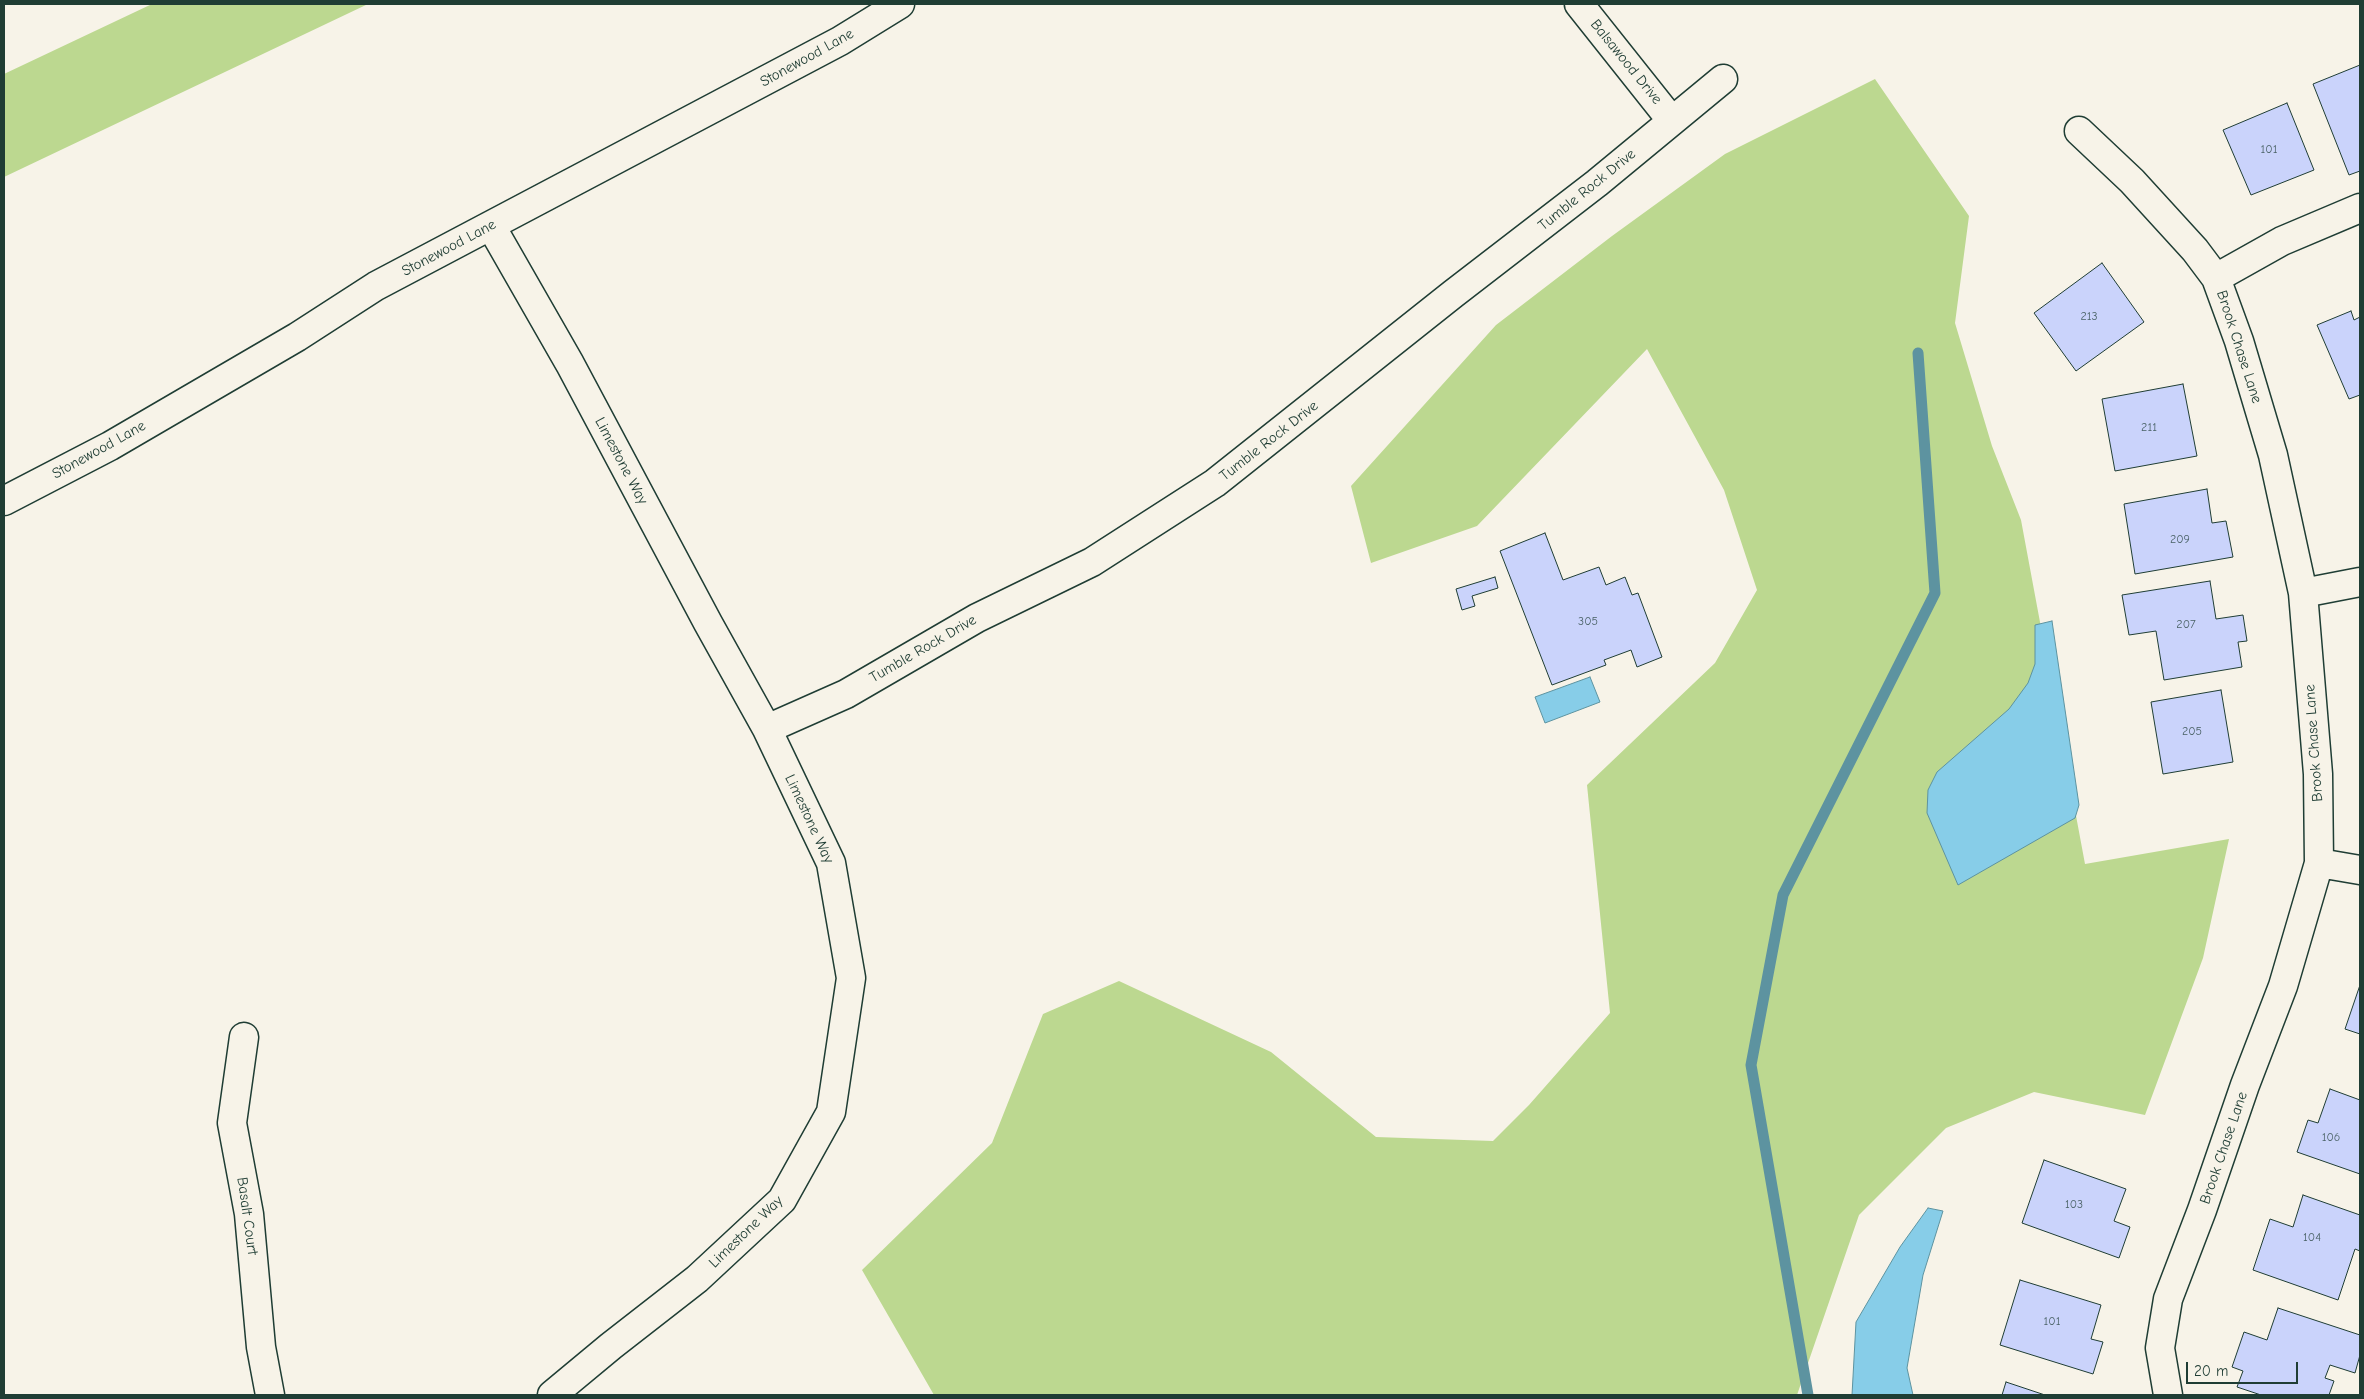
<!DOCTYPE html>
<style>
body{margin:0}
#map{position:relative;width:2364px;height:1399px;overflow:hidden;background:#f7f3e8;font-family:"Comic Neue",sans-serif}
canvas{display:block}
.frame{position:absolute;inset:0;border:5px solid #1f3d34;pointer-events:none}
.scale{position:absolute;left:2186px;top:1362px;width:112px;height:22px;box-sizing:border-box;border:2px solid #1f3d34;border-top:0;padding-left:6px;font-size:15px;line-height:18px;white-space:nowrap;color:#1f3d34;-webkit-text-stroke:4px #f7f3e8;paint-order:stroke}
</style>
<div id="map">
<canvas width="2364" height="1399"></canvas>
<div class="frame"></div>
<div class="scale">20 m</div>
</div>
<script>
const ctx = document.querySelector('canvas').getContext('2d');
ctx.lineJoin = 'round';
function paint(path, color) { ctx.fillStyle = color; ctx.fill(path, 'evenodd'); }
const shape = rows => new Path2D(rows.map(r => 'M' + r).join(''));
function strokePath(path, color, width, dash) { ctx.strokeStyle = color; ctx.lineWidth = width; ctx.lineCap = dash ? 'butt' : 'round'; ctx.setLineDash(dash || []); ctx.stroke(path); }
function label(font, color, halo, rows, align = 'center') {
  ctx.font = font + ' "Comic Neue",sans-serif'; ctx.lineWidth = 5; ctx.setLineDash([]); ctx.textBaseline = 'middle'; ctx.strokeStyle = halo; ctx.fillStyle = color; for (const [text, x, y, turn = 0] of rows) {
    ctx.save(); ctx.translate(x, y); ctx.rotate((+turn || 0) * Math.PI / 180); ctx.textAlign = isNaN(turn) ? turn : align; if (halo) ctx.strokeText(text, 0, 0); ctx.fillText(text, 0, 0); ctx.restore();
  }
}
paint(shape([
 [152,4,368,4,4,177,4,74],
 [1875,79,1969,216,1955,323,1992,446,2021,520,2085,864,2229,839,2203,958,2145,1115,2034,1092,1946,1128,1859,1215,1797,1395,934,1395,862,1270,992,1143,1043,1014,1119,981,1271,1052,1376,1137,1493,1141,1529,1105,1610,1013,1587,785,1715,663,1757,590,1724,490,1647,349,1477,526,1371,563,1351,486,1496,325,1612,236,1725,154]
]), '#bcd890');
const water = shape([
 [2052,621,2079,805,2075,818,1958,885,1927,813,1928,790,1937,772,2009,709,2028,683,2035,664,2035,625,2052,621],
 [1590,677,1600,702,1545,723,1535,697,1590,677],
 [1928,1208,1943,1211,1923,1275,1907,1368,1913,1395,1852,1395,1856,1322,1900,1247,1928,1208]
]);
paint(water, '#87cde8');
strokePath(water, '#5d93a0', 1);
strokePath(shape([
 [1808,1395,1751,1065,1783,895,1935,593,1918,353]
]), '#5d93a0', 11);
const building = shape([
 [2360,65,2360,171,2349,175,2313,84,2360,65],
 [2287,103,2314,170,2251,195,2223,130,2287,103],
 [2102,263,2144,322,2076,371,2034,313,2102,263],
 [2351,311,2354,320,2360,317,2360,395,2349,399,2317,325,2351,311],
 [2183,384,2197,456,2115,471,2102,399,2183,384],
 [2207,489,2212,523,2226,521,2233,557,2135,574,2124,504,2207,489],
 [1545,533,1563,580,1599,567,1606,585,1625,577,1632,595,1638,593,1662,657,1637,667,1631,650,1604,660,1606,665,1552,685,1500,551,1545,533],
 [1495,577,1498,588,1472,596,1475,606,1462,610,1456,589,1495,577],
 [2210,581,2216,619,2243,615,2247,641,2238,642,2242,667,2164,680,2156,631,2129,635,2122,595,2210,581],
 [2221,690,2233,762,2163,774,2151,702,2221,690],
 [2360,985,2360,1034,2345,1029,2360,985],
 [2330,1089,2360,1100,2360,1174,2297,1152,2308,1120,2318,1123,2330,1089],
 [2044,1160,2126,1189,2114,1221,2130,1227,2119,1258,2022,1223,2044,1160],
 [2303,1195,2360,1215,2360,1251,2355,1249,2338,1300,2253,1270,2270,1219,2293,1227,2303,1195],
 [2020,1280,2101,1305,2091,1339,2103,1342,2093,1374,2000,1345,2020,1280],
 [2278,1308,2360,1335,2360,1355,2355,1373,2330,1365,2325,1378,2334,1381,2329,1395,2261,1395,2237,1387,2243,1371,2232,1367,2244,1332,2267,1340,2278,1308],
 [2006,1382,2045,1395,2002,1395,2006,1382]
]);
paint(building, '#cad3fb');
strokePath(building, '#1f3d34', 1);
const minor = shape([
 [1579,4,1672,121],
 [2079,131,2132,181,2195,250,2216,278,2239,341,2273,455,2303,593,2318,774,2319,863,2283,986,2245,1085,2202,1210,2168,1299,2160,1348,2168,1395],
 [491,226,570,364,708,623,767,729,831,863,851,978,831,1112,782,1200,697,1279,611,1346,552,1395],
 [2216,278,2282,241,2360,208],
 [4,501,110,446,297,337,376,286,840,41,900,4],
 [2303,593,2360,582],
 [767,729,846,694,977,618,1092,562,1215,483,1453,294,1597,183,1723,79],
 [2319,863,2360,870],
 [244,1037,232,1123,249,1214,261,1347,270,1395]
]);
strokePath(minor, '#1f3d34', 31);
strokePath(minor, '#f7f3e8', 28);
label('12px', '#4a6266', null, [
 ["101",2269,150],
 ["213",2089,317],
 ["211",2149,428],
 ["209",2180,540],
 ["305",1588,622],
 ["207",2186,625],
 ["205",2192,732],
 ["106",2331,1138],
 ["103",2074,1205],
 ["104",2312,1238],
 ["101",2052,1322]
]);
label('15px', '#1f3d34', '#f7f3e8', [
 ["Stonewood Lane",807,58,-29],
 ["Balsawood Drive",1626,62,51],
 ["Tumble Rock Drive",1587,190,-39],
 ["Stonewood Lane",449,248,-28],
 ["Brook Chase Lane",2239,347,72],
 ["Tumble Rock Drive",1269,441,-38],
 ["Stonewood Lane",99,450,-29],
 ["Limestone Way",621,461,62],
 ["Tumble Rock Drive",923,649,-30],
 ["Brook Chase Lane",2314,743,-94],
 ["Limestone Way",809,819,65],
 ["Brook Chase Lane",2224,1148,-71],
 ["Basalt Court",247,1216,82],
 ["Limestone Way",746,1232,-44]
]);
</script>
